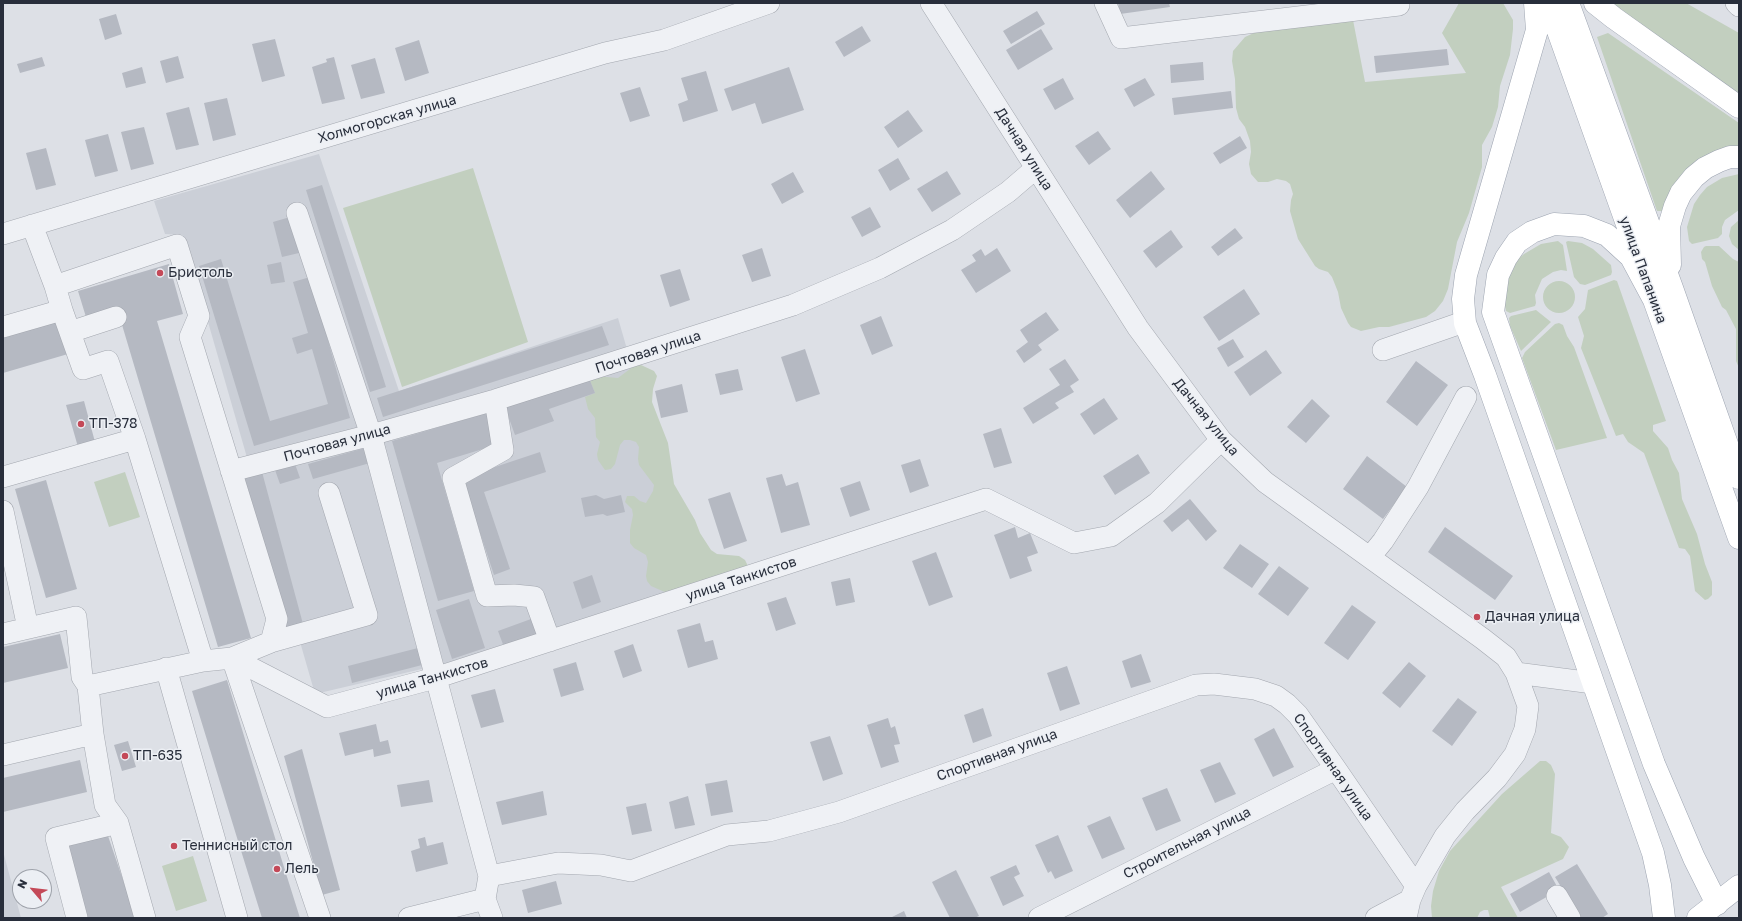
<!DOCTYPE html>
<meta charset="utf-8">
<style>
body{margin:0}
#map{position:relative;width:1742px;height:921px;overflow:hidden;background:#dde0e6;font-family:"Golos Text",sans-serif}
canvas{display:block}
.frame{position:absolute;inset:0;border:4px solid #282e3b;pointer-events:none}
.north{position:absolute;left:12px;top:869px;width:40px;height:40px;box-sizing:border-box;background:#eceff4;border:1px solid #9ea2aa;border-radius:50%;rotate:298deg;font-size:11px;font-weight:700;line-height:16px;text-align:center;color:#282e3b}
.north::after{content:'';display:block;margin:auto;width:14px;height:18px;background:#c44958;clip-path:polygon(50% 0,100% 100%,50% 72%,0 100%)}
</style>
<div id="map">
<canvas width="1742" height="921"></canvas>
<div class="frame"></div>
<div class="north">N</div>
</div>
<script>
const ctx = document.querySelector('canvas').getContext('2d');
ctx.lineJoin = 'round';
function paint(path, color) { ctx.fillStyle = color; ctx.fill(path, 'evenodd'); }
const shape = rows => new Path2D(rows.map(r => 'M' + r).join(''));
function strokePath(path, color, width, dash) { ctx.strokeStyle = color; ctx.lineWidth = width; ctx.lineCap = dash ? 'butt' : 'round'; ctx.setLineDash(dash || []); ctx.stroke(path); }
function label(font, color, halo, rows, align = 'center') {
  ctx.font = font + ' "Golos Text",sans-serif'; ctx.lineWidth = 3; ctx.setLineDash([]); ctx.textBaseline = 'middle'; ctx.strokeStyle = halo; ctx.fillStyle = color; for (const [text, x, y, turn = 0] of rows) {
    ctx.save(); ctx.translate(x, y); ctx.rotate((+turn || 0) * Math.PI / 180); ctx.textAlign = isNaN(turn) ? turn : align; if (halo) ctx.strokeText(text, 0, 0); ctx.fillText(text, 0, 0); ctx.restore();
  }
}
paint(shape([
 [319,154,399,391,618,318,695,585,456,661,315,694,183,235,165,234,154,201],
 [3,851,21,918,3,918]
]), '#cbcfd7');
paint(shape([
 [1459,3,1503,3,1513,20,1513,29,1510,55,1500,86,1498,107,1492,127,1482,145,1482,167,1469,213,1457,242,1448,289,1443,301,1435,311,1426,317,1389,327,1379,327,1361,331,1351,327,1348,323,1341,308,1338,292,1332,277,1328,272,1319,269,1315,266,1298,239,1290,211,1291,200,1293,194,1290,184,1286,181,1277,179,1268,182,1258,182,1251,174,1249,164,1251,152,1250,141,1245,127,1239,119,1236,108,1235,79,1232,61,1233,51,1245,37,1256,32,1353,20,1365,82,1466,73,1442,33],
 [1611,3,1686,3,1739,33,1739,94],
 [1608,33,1739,123,1739,147,1669,195,1662,211,1657,211,1597,37],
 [473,168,528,342,402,387,343,208],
 [1739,174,1739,210,1725,220,1722,227,1722,234,1718,238,1692,244,1689,241,1687,227,1694,204,1700,195,1707,187,1722,178],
 [1739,220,1739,250,1732,244,1729,236,1731,227],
 [1558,241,1563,245,1567,271,1561,270,1553,272,1542,279,1535,295,1536,303,1535,306,1510,313,1506,311,1503,297,1506,279,1517,260,1524,254,1541,244],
 [1568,241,1582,243,1593,249,1611,265,1612,272,1611,275,1585,285,1580,284,1574,277,1566,242],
 [1706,246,1719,246,1733,259,1739,262,1739,368,1736,361,1736,329,1726,310,1722,307,1712,286,1705,262,1702,259,1701,252,1704,247],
 [1614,280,1617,281,1666,421,1653,425,1653,431,1668,448,1672,460,1679,473,1682,499,1697,534,1705,564,1712,582,1712,595,1708,599,1705,600,1695,591,1690,556,1685,549,1679,548,1644,453,1628,442,1623,434,1616,436,1581,348,1584,336,1578,317,1585,309,1588,290],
 '1543 297a16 16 0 1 1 32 0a16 16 0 1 1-32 0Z',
 [1536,310,1551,322,1521,351,1510,326,1509,318,1511,316],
 [1559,323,1563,325,1567,336,1574,347,1607,438,1556,450,1522,358,1525,352,1555,324],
 [641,365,654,371,657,376,653,389,652,402,668,443,674,484,695,520,700,533,711,550,717,554,739,556,745,560,748,566,667,593,651,586,647,581,646,576,648,562,646,555,634,548,630,543,630,530,633,515,632,509,625,502,627,496,634,496,640,501,646,503,653,491,654,485,639,465,638,459,639,447,636,442,630,440,624,440,620,445,615,464,611,469,605,470,598,460,597,454,600,442,596,437,595,418,588,409,585,397,595,393,589,378,596,376,618,378,634,366],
 [125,472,140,517,109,527,94,482],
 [1540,761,1546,761,1551,765,1555,774,1551,833,1561,837,1569,847,1563,859,1501,887,1518,918,1490,918,1488,910,1484,910,1480,912,1477,918,1432,918,1431,906,1433,891,1439,871,1450,851,1502,794],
 [193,856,207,901,176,911,162,866]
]), '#c2cfbf');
paint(shape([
 [1118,3,1169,3,1170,7,1120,14],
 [1037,11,1045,24,1011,44,1003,31],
 [116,14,122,34,105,40,99,19],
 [862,26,871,41,844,57,835,42],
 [1041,29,1053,49,1018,70,1006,50],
 [275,39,285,76,262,82,252,44],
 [419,40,429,73,405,81,395,48],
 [1447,49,1449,65,1376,73,1374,56],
 [178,56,184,78,166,83,160,61],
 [42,57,45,66,20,73,17,64],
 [334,57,345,99,322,104,312,67,327,62,326,59],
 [375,58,385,93,361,99,351,65],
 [1203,62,1204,80,1171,83,1170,65],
 [142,67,146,83,126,88,122,73],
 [789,67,804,110,762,124,755,103,732,111,724,89],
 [706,71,718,111,683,122,678,104,688,100,681,78],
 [1063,78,1074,99,1055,110,1043,89],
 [1145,78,1155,95,1134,107,1124,89],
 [640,87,650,116,630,122,620,93],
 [1231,91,1233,108,1174,115,1172,98],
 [227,98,236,135,213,141,204,103],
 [189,107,199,145,176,150,166,113],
 [908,110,923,131,898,148,884,127],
 [144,127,154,164,131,170,121,132],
 [1098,131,1111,149,1089,165,1075,146],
 [108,134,118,171,95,177,85,140],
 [1240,136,1247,148,1220,164,1213,153],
 [46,148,56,185,36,190,26,153],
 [898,158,910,179,890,191,878,170],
 [947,171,961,194,932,212,917,189],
 [1151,171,1165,189,1130,218,1116,200],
 [793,172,804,192,782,204,771,184],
 [322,185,386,387,370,392,306,190],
 [870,207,881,227,862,237,851,217],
 [290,217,299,253,282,257,273,222],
 [1235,228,1243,238,1218,256,1211,247],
 [1171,230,1183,247,1156,268,1143,251],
 [762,248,771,276,752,282,742,255],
 [997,248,1011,271,976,293,961,270,976,261,972,255,981,249,985,256],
 [221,259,270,421,328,404,312,349,297,354,292,338,308,333,293,282,310,277,350,418,254,446,199,266],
 [281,262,285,282,271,284,267,265],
 [169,264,183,314,157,321,251,638,218,647,117,308,86,317,78,291],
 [680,269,690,300,670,307,660,275],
 [1244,289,1260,314,1219,341,1203,317],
 [1046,312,1059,330,1038,345,1042,350,1024,363,1016,351,1028,342,1020,330],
 [881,316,893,346,872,355,860,325],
 [60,319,68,354,3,373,3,338],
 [602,326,609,345,383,417,377,398],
 [1233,339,1244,357,1228,367,1217,348],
 [805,349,820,394,796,402,781,357],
 [1266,350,1282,373,1250,396,1234,372],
 [1065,359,1079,380,1070,386,1074,392,1055,403,1059,408,1033,424,1023,408,1060,385,1049,369],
 [1416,361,1448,385,1417,426,1386,402],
 [738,369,743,390,720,395,715,374],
 [589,378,595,393,549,409,554,421,515,435,505,407],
 [682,384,688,412,661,418,655,391],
 [1104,398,1118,419,1094,435,1080,414],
 [1312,399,1330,416,1306,443,1287,427],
 [84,401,95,442,78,447,66,405],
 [487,413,496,445,437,463,474,591,438,601,392,441],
 [1001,428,1012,463,994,468,983,434],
 [365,448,370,463,313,479,308,464],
 [540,452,546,472,484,492,510,569,494,575,462,478],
 [1138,454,1150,473,1115,495,1103,476],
 [1367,456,1407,487,1383,519,1343,489],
 [920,459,929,486,910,493,901,465],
 [295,464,300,478,280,484,275,470],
 [262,472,303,624,284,629,243,477],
 [782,474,786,486,798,482,810,525,781,533,766,478],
 [46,480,77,589,46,598,15,489],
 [860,481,870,510,850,517,840,488],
 [730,492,747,541,724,549,708,499],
 [596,495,604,499,621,495,625,512,607,516,603,514,585,517,581,498],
 [1190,499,1217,531,1206,541,1188,519,1172,532,1163,521],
 [1015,527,1018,538,1030,533,1038,553,1027,557,1032,571,1010,579,994,535],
 [1445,527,1513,576,1495,600,1428,552],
 [1240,544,1269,564,1252,588,1223,568],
 [936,552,953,597,929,606,912,561],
 [1279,566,1309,588,1288,616,1258,594],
 [592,575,601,602,582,609,573,582],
 [850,578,855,602,836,606,831,582],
 [786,597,796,624,776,631,767,603],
 [469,599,485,648,452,659,436,610],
 [1352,605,1376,622,1348,660,1324,643],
 [531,619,537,636,504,647,498,631],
 [700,623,705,642,713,640,718,659,688,668,677,630],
 [60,634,68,668,3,683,3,647],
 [633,644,642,671,623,678,614,651],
 [418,648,422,665,352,683,348,666],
 [1141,654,1151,682,1131,688,1122,661],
 [576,662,584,690,561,697,553,669],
 [1409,662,1426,676,1400,708,1382,693],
 [1067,666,1080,704,1060,711,1047,673],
 [227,680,283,864,300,918,262,918,238,841,192,691],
 [495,689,504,722,481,728,471,695],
 [1458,698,1477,712,1452,746,1432,731],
 [983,708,992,736,973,743,964,715],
 [888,718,891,728,895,726,900,744,894,745,899,762,881,768,867,725],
 [376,724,380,742,388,740,391,753,374,757,373,749,345,756,339,733],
 [1274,728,1294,767,1273,777,1254,739],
 [830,736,843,774,823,781,810,742],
 [128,741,136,767,122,771,114,745],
 [302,749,340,890,322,895,284,756],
 [80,760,87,792,3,812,3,778],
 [1220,762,1236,794,1215,803,1200,770],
 [429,780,433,802,401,807,397,785],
 [727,780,733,812,711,816,705,784],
 [1167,788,1181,821,1156,831,1142,798],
 [543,791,547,815,502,825,496,802],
 [688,796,695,825,675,829,669,802],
 [646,803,652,831,632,835,626,807],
 [1110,816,1125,849,1102,859,1087,826],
 [107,833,136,918,87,918,62,848],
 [1058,835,1073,871,1055,879,1051,871,1048,873,1035,845],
 [425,837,427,846,443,842,448,864,416,872,411,851,420,848,418,839],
 [1577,864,1608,914,1602,918,1580,918,1555,877],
 [1016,865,1020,874,1014,877,1024,896,1003,906,990,877],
 [956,870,979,916,974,918,950,918,932,882],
 [1549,872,1559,890,1520,912,1510,894],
 [556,881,562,904,528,913,522,890],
 [904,911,907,918,890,918]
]), '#b5b9c2');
const minor = shape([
 [931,3,1138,328,1221,440,1265,482,1483,639,1506,657,1516,673,1528,706,1525,729,1515,754,1497,778,1465,811,1445,836,1416,886,1410,900,1406,918],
 [1105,3,1121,38,1399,5],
 [1736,3,1739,6],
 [297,213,371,435,489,876,485,899,492,918],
 [32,225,55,286],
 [3,234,605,53,664,40,769,3],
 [62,310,55,286,177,245,199,316,190,337,277,619,271,642,232,658,320,918],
 [3,327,62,310,83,369,108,361,135,439,203,661],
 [70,332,116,317],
 [1383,350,1458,324,1465,323],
 [495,400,503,450,453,478,487,596,514,595,534,597,550,641],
 [231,471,371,435,495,400,793,305,880,268,952,230,1008,192,1036,168],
 [3,477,135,439],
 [3,511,28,628],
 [1370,557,1383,541,1418,487,1466,397],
 [3,634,76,617,82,677,88,686,93,734,105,805,118,823,145,918],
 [271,642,367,615,329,493],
 [166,668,237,918],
 [1516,673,1593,683],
 [88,686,203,661,232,658,327,707,435,678,986,499,1074,543,1111,536,1157,503,1221,440],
 [3,755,93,734],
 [489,876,558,863,601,865,631,871,727,835,769,831,839,812,1196,685,1214,684,1255,689,1276,696,1287,704,1298,715,1336,769,1416,886],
 [1557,896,1570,918],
 [77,918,56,838,118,823],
 [409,918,485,899],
 [1039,918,1336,769],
 [1376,918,1410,900]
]);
const major = shape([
 [1535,3,1537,30,1466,275,1463,299,1465,323,1485,375,1653,853,1660,885,1664,918],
 [1548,3,1739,538],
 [1568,3,1672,288,1739,478],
 [1595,3,1614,18,1739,107],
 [1670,265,1669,226,1675,206,1681,193,1694,177,1705,168,1719,161,1730,157,1739,157],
 [1653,298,1631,257,1607,235,1584,226,1554,224,1532,232,1517,242,1506,258,1498,275,1493,312,1654,764,1694,858,1717,904],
 [1698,918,1739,886]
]);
strokePath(minor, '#a3a7af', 22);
strokePath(major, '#9da4b1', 23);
strokePath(minor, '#eff1f5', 21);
strokePath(major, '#fff', 22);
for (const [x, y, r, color] of [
 [160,273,4,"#c44958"],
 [81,424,4,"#c44958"],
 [1477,617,4,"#c44958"],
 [125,756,4,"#c44958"],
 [174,846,4,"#c44958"],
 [277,869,4,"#c44958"]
]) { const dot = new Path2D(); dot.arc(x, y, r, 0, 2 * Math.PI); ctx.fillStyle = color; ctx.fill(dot); strokePath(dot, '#eceff4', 1.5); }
label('14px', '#282e3b', '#eceff4', [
 ["Холмогорская улица",387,119,-16],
 ["Дачная улица",1024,149,58],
 ["улица Папанина",1643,270,70],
 ["Почтовая улица",648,352,-18],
 ["Дачная улица",1206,417,51],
 ["Почтовая улица",337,443,-15],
 ["улица Танкистов",741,579,-18],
 ["улица Танкистов",432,678,-16],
 ["Спортивная улица",997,755,-20],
 ["Спортивная улица",1333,767,55],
 ["Строительная улица",1187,843,-27]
]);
label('14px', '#282e3b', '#eceff4', [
 ["Бристоль",168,273],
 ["ТП-378",89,424],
 ["Дачная улица",1485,617],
 ["ТП-635",133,756],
 ["Теннисный стол",182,846],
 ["Лель",285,869]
], 'left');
</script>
